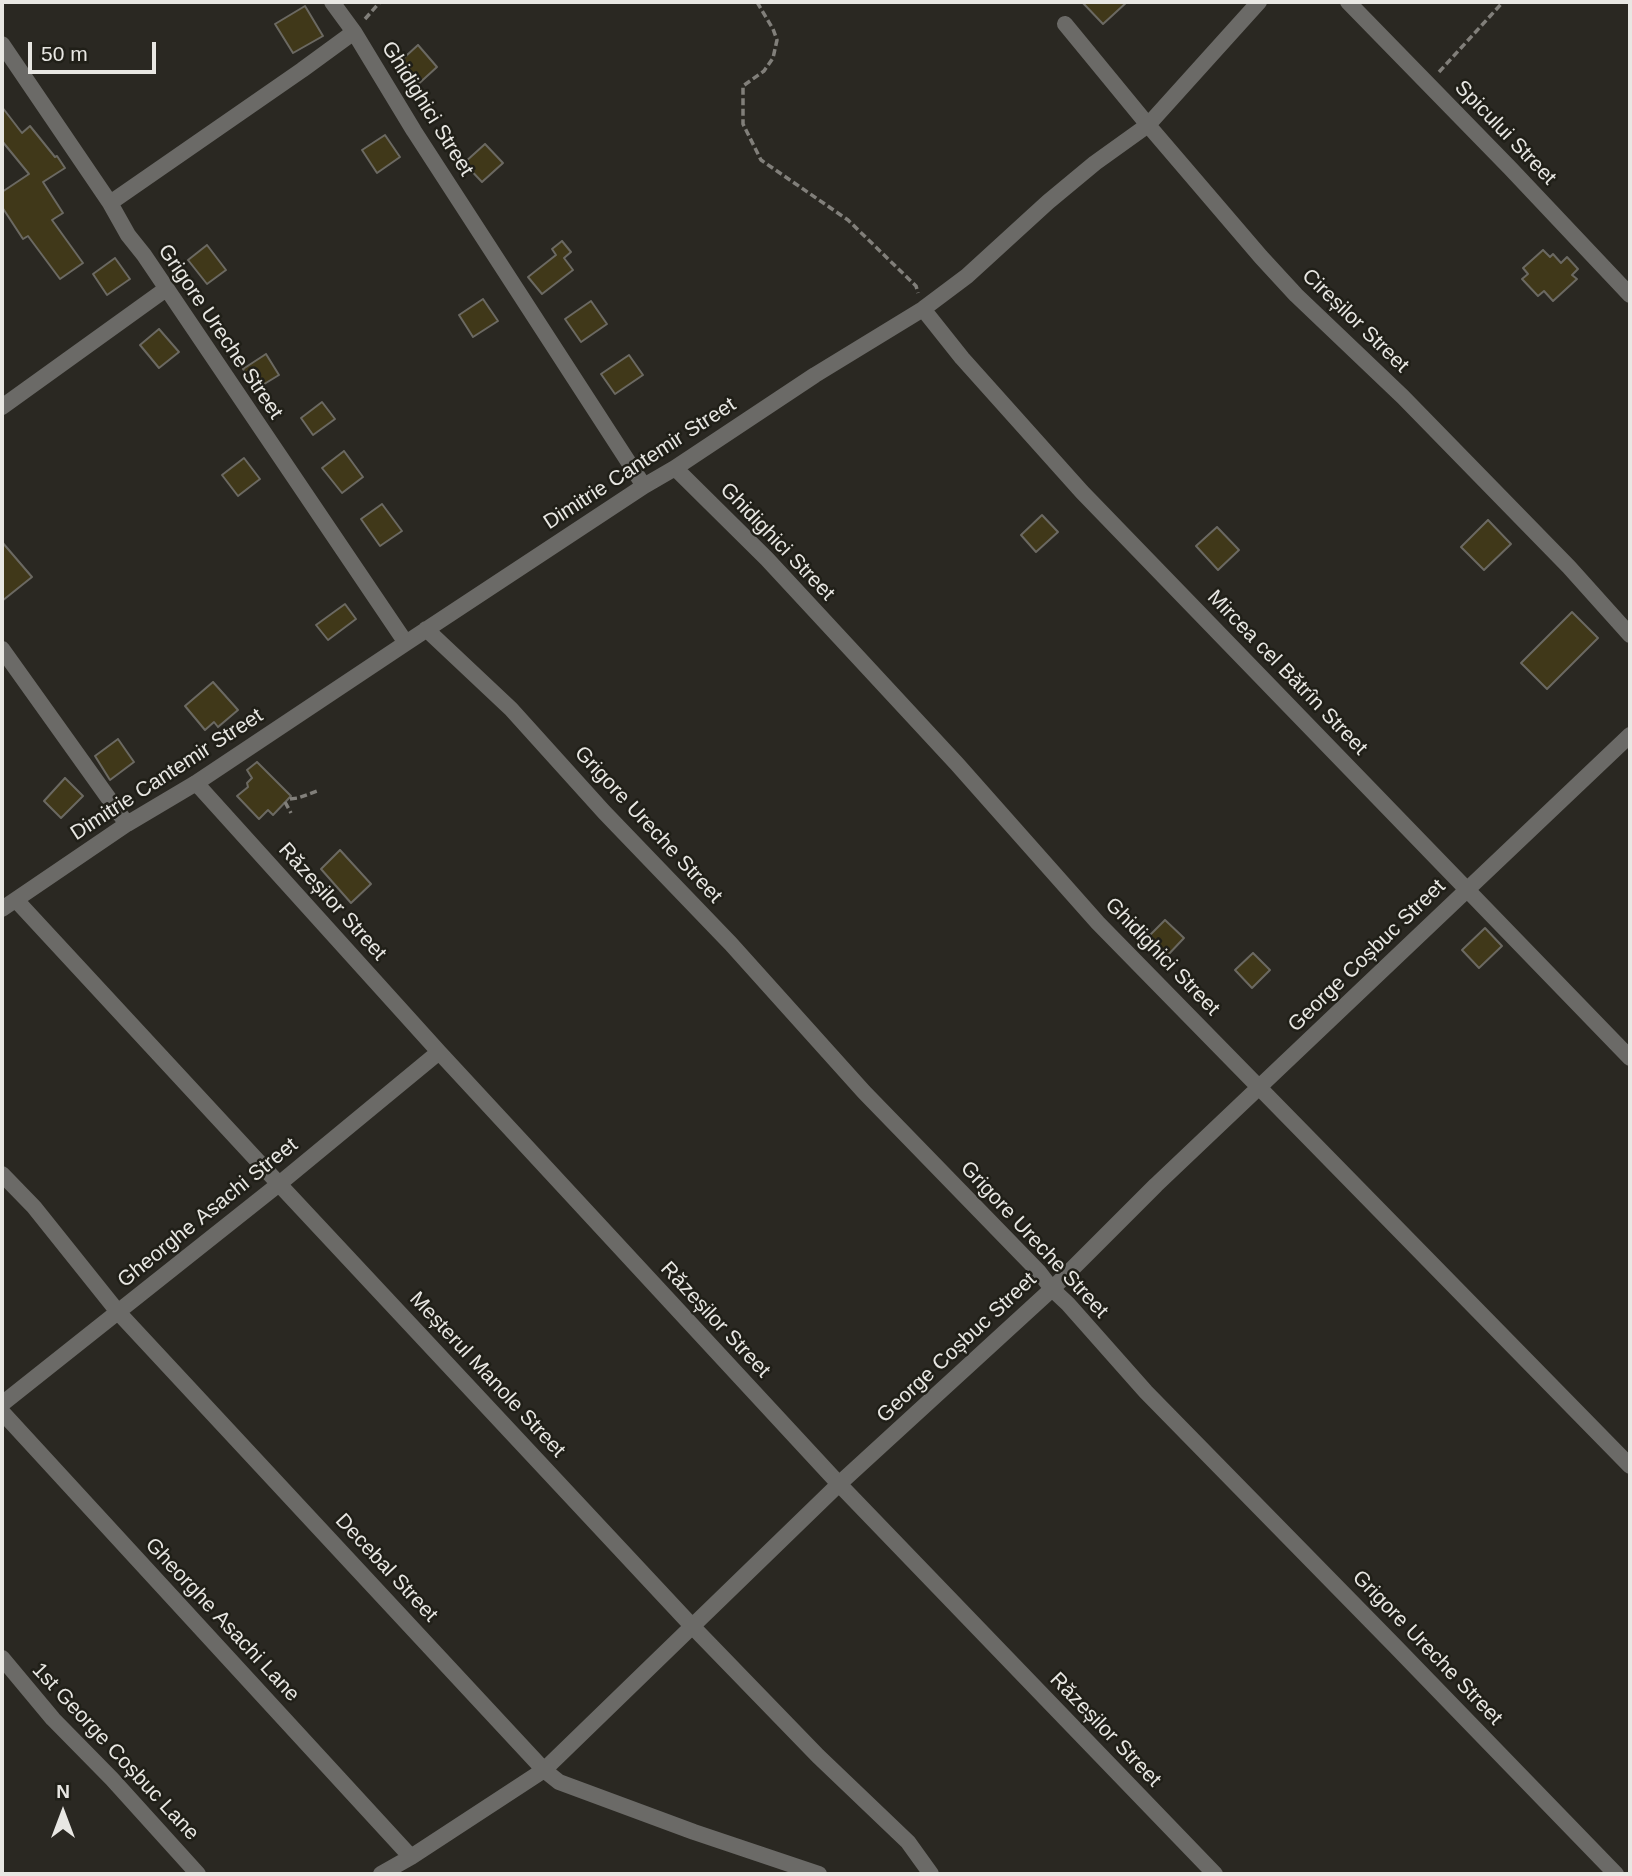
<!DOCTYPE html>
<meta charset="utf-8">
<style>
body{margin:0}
#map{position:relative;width:1632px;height:1876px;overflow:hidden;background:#2a2822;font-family:Arial,sans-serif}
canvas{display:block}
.frame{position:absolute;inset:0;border:4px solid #e8e7e3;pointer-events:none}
.north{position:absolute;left:28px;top:1778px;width:70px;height:70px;-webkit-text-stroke:5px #201f18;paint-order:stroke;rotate:0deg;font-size:19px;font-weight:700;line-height:28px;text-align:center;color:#e8e7e3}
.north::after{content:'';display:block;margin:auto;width:24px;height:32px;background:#e8e7e3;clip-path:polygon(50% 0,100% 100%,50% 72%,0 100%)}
.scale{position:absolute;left:28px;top:42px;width:128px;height:32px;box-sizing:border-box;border:4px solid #e8e7e3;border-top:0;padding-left:9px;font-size:21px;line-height:24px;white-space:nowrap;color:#e8e7e3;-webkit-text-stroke:5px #201f18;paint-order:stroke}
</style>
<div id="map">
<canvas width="1632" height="1876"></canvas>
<div class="frame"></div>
<div class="north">N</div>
<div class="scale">50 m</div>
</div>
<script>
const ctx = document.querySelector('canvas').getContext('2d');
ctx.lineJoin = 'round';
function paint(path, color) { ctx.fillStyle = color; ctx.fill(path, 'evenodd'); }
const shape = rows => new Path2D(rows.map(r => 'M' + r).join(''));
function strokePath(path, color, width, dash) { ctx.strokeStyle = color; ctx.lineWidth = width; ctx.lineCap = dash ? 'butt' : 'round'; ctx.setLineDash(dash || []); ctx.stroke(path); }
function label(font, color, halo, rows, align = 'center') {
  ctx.font = font + ' Arial,sans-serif'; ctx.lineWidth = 5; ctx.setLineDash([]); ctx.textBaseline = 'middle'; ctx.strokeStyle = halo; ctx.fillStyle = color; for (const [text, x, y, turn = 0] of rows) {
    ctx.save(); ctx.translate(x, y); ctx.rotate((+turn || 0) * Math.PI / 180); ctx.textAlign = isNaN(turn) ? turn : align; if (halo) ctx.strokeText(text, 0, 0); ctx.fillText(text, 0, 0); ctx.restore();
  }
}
const building = shape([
 [1082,2,1127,2,1103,24,1082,2],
 [305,6,323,36,293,53,275,24,305,6],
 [418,45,437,67,414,88,395,66,418,45],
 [2,107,22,133,30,126,55,157,57,156,65,168,43,182,63,213,52,220,83,263,60,279,28,236,23,239,2,207,2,192,29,174,2,141,2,107],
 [385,135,400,157,377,173,362,150,385,135],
 [485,144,503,163,482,182,464,163,485,144],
 [562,241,571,252,564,258,573,270,542,294,528,277,556,255,552,249,562,241],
 [207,245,226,270,207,284,188,260,207,245],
 [1543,250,1550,257,1553,254,1561,263,1567,257,1578,269,1572,275,1577,279,1553,301,1544,291,1538,296,1522,279,1528,274,1523,268,1543,250],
 [115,258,130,279,107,295,93,274,115,258],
 [483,299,498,321,473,337,459,315,483,299],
 [591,301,607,324,581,342,565,319,591,301],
 [159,329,179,352,159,368,140,345,159,329],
 [266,354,279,375,256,389,243,369,266,354],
 [629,355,643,375,615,394,601,374,629,355],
 [322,402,335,419,313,435,301,418,322,402],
 [344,451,363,477,342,493,322,468,344,451],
 [244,458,260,479,238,496,222,475,244,458],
 [382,504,402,531,380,546,361,519,382,504],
 [1042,515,1058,532,1036,552,1021,535,1042,515],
 [1488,520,1511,544,1484,570,1461,547,1488,520],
 [1217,527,1239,550,1218,570,1196,546,1217,527],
 [2,542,32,577,2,601,2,542],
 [345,604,356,619,328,640,316,625,345,604],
 [1572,612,1598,638,1547,689,1521,663,1572,612],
 [213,682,238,710,218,727,214,722,205,730,185,706,213,682],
 [118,739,134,762,110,780,95,756,118,739],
 [257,762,291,796,273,815,268,810,259,819,237,796,248,787,247,783,252,778,247,770,257,762],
 [65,778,83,796,61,818,44,801,65,778],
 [340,850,371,884,351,903,321,869,340,850],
 [1165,920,1184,938,1166,957,1147,938,1165,920],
 [1485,928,1502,946,1479,968,1462,950,1485,928],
 [1253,953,1270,970,1252,988,1235,970,1253,953]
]);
paint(building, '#403819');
strokePath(building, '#6b6962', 2);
strokePath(shape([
 [757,2,773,29,777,40,773,58,764,71,743,86,743,124,761,160,848,220,916,286,918,293],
 [365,19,380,2],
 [1439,72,1503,2],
 [290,799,298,798,320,790],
 [285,802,291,813]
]), '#817f7a', 3.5, [7, 3.5]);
strokePath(shape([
 [332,2,354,32,414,131,644,486],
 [1348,2,1510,168,1630,295],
 [1065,24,1148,125,1261,257,1296,295,1403,397,1569,567,1630,635],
 [2,44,110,203,128,235,144,255,406,643],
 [110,203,302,70,354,32],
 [923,309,962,358,1082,492,1630,1058],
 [2,407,166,289],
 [675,468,767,559,957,764,1098,923,1630,1466],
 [426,629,511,709,604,812,731,944,864,1092,1039,1272,1052,1289,1068,1304,1146,1392,1395,1646,1616,1874],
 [2,649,127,824],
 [196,783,439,1052,839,1484,1215,1874],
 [16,900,279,1184,692,1626,818,1756,908,1842,931,1874],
 [2,909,127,824,196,783,406,643,644,486,675,468,815,375,923,309,967,276,1048,202,1095,163,1148,125,1259,2],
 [2,1174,34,1207,118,1312,544,1770,559,1782,694,1832,819,1874],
 [2,1404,279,1184,439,1052],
 [2,1412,411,1857],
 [2,1658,53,1719,112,1779,198,1874],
 [381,1874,411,1857,544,1770,839,1484,1052,1289,1156,1185,1630,735]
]), '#6b6a67', 16);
label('21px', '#e8e7e3', '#201f18', [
 ["Ghidighici Street",427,109,58],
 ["Spicului Street",1505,133,46],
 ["Cireșilor Street",1355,321,44],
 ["Grigore Ureche Street",220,332,56],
 ["Dimitrie Cantemir Street",640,464,-33],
 ["Ghidighici Street",777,542,46],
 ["Mircea cel Bătrîn Street",1287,673,46],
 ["Dimitrie Cantemir Street",167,775,-33],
 ["Grigore Ureche Street",648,825,47],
 ["Răzeșilor Street",332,902,48],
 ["George Coșbuc Street",1367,956,-44],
 ["Ghidighici Street",1162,957,46],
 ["Gheorghe Asachi Street",208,1213,-39],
 ["Grigore Ureche Street",1034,1240,47],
 ["Răzeșilor Street",715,1320,47],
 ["George Coșbuc Street",957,1348,-43],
 ["Meșterul Manole Street",487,1375,47],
 ["Decebal Street",386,1568,47],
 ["Gheorghe Asachi Lane",222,1620,47],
 ["Grigore Ureche Street",1427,1648,46],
 ["Răzeșilor Street",1105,1730,46],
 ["1st George Coșbuc Lane",115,1752,47]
]);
</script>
